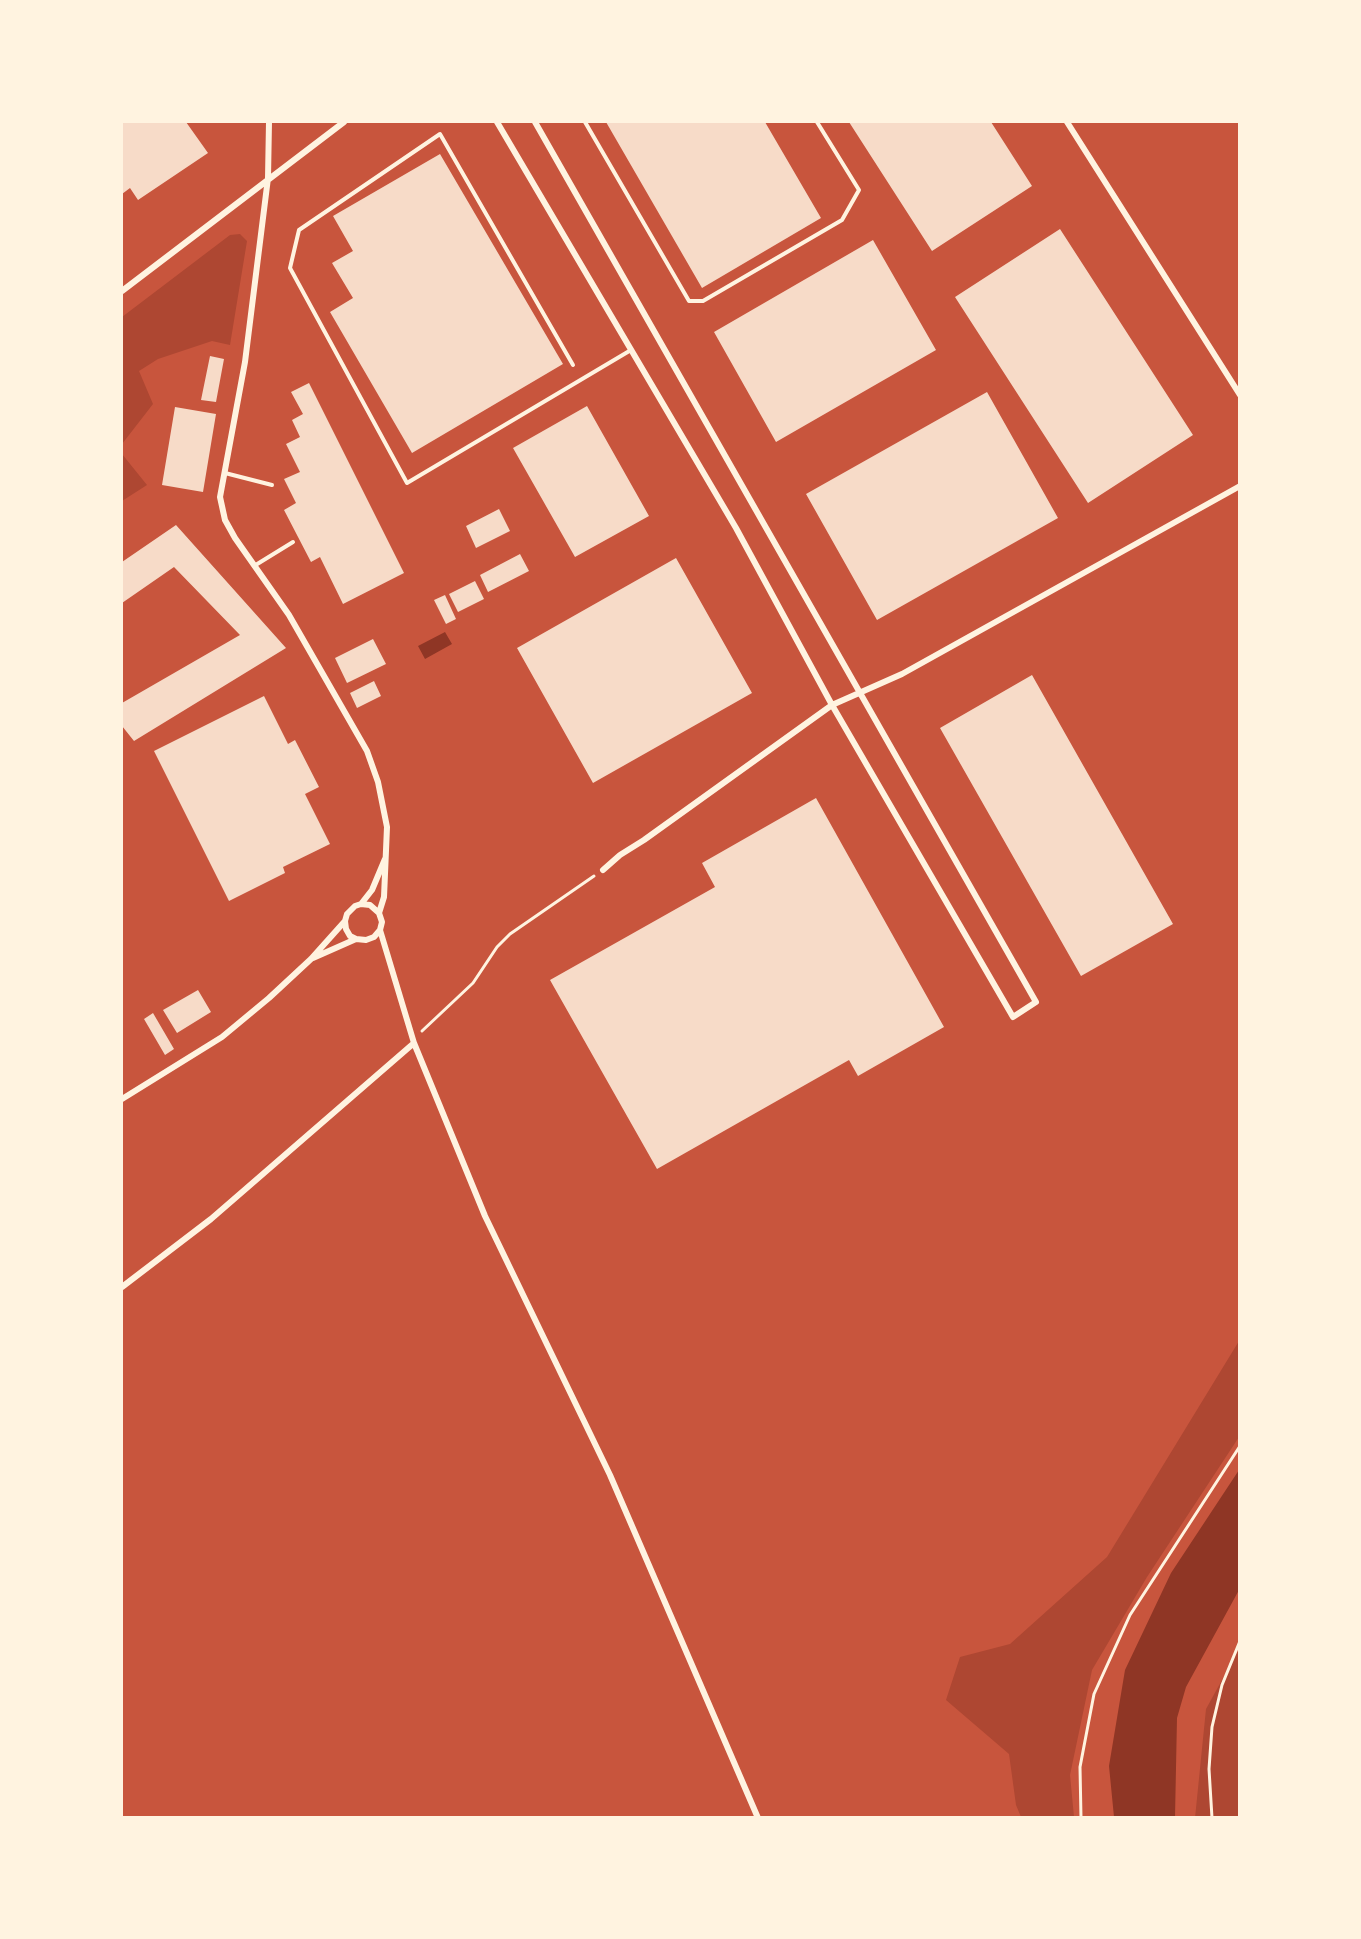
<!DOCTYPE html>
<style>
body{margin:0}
#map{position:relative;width:1361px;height:1939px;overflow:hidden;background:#c8553d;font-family:"DejaVu Sans",sans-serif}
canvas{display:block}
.frame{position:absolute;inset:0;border:123px solid #fff3e0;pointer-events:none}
</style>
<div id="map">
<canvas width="1361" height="1939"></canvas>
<div class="frame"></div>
</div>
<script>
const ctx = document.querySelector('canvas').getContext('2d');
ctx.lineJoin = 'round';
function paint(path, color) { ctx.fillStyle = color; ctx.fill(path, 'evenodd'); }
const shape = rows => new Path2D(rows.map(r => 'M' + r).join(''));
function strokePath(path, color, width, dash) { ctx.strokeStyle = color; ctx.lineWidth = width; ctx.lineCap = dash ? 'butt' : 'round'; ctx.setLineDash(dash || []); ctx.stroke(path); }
paint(shape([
 [240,234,247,241,230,345,212,341,158,359,139,371,153,404,122,444,122,317,230,235],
 [122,454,147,485,122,501],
 [1239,1341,1239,1437,1147,1577,1092,1670,1070,1775,1074,1817,1021,1817,1016,1805,1009,1754,946,1700,960,1657,1010,1644,1107,1557],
 [1239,1649,1239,1817,1195,1818,1206,1709]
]), '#ae4732');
paint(shape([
 [445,632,452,644,425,659,418,646],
 [1239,1470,1239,1590,1186,1687,1177,1718,1175,1817,1114,1817,1109,1766,1125,1670,1171,1573]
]), '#8f3625');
paint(shape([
 [122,122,186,122,208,153,138,200,130,188,122,194],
 [606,122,765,122,821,218,702,288],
 [849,122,991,122,1032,186,932,251],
 [440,154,563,364,412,453,330,312,353,298,332,263,353,251,333,216],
 [1060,229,1193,435,1088,503,955,297],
 [873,240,936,350,776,442,714,332],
 [210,356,224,359,216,402,201,400],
 [309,383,404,573,343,604,320,557,311,562,284,510,296,503,284,479,300,472,286,444,300,437,292,420,303,414,291,392],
 [987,392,1058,518,877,620,806,494],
 [587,406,649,516,575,557,513,448],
 [175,407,216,414,203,492,162,485],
 [499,509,510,531,476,548,466,526],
 [176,525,286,648,134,741,122,726,122,703,240,635,174,567,122,603,122,562],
 [520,554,529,571,488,592,480,575],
 [676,558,752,693,593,783,517,648],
 [475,581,484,599,458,612,449,594],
 [445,595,456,619,446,624,434,600],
 [373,639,386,664,347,683,335,658],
 [1032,675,1173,924,1081,976,940,728],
 [374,681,381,696,357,708,350,693],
 [264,696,288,744,295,740,319,787,305,794,330,844,283,867,285,873,229,901,154,751],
 [816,798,944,1027,858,1076,849,1060,657,1169,550,980,715,887,702,863],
 [198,990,211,1012,177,1033,163,1010],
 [153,1013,174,1049,165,1055,144,1019]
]), '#f7dbc8');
strokePath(shape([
 [422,1031,473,983,497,947,510,934,594,876],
 [1081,1818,1080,1767,1094,1694,1130,1615,1240,1446],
 [1212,1818,1209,1769,1212,1727,1222,1685,1240,1641]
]), '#fff3e0', 3);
strokePath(shape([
 [585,122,689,301,703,301,842,220,859,190,817,122],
 [573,365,440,134,299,230,290,268,407,483,631,350],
 [225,473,272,485],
 [254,566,293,542]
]), '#fff3e0', 4);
strokePath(shape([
 [269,122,268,178,245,362,220,497,225,520,235,538,289,615,367,751,378,782,387,827,384,897,379,913,382,922,380,930,374,937,366,940,356,939,350,936,346,929,345,921,347,914,355,906,361,904,370,905,379,913],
 [497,122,736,528,832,705,1013,1017,1036,1002,535,122],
 [1067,122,1240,395],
 [122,291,344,122],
 [603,870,620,855,644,840,832,705,902,674,1240,486],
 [361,904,372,890,385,859],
 [380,930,414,1043,485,1216,610,1475,758,1818],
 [313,958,356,939],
 [122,1099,222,1037,269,998,311,959,345,921],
 [122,1287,211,1219,414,1043]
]), '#fff3e0', 6);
</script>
